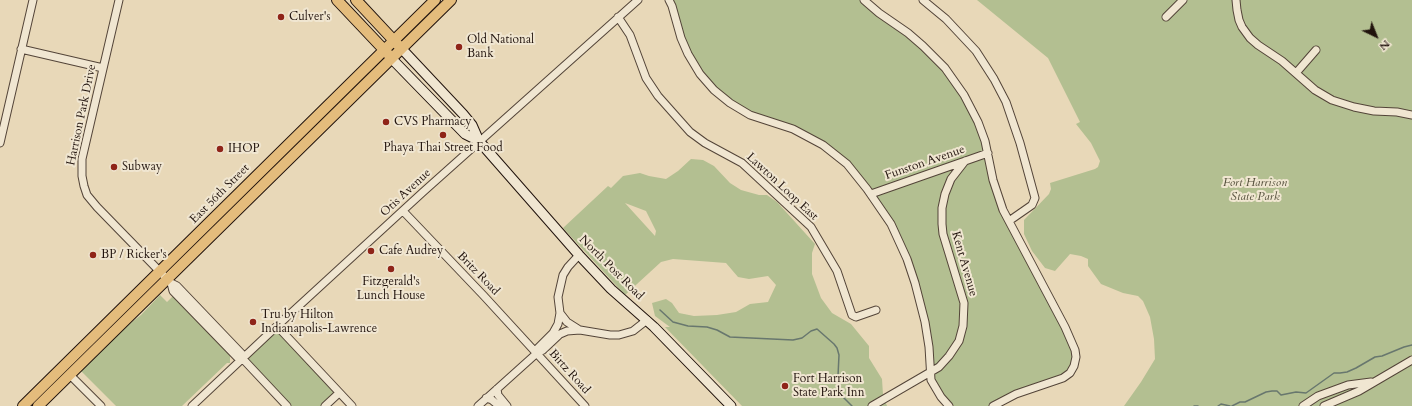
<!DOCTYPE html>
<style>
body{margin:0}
#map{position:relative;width:1412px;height:406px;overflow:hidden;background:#e8d8b8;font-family:Cardo,serif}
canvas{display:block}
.north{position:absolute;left:1356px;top:16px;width:40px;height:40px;-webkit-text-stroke:3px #f0e6d1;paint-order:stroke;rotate:137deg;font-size:11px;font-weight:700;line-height:16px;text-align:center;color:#21130d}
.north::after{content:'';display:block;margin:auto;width:14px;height:18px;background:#21130d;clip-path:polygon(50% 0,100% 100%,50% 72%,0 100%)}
</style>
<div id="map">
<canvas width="1412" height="406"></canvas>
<div class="north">N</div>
</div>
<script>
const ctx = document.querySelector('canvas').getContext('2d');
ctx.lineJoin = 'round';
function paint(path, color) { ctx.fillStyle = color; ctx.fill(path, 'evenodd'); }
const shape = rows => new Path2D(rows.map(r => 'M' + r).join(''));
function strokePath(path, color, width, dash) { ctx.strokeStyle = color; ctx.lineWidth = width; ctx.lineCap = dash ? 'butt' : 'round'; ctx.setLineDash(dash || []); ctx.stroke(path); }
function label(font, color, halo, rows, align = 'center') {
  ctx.font = font + ' Cardo,serif'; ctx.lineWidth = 4; ctx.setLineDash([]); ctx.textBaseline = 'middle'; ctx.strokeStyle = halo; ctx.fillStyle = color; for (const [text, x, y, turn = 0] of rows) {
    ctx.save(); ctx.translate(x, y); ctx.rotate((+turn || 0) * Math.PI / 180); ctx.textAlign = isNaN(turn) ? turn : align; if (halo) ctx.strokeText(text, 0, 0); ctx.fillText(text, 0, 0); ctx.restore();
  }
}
paint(shape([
 [669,0,864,0,934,57,972,111,998,195,1075,350,1070,373,993,406,949,406,932,384,929,347,902,247,864,184,825,146,743,111,700,74],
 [977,0,1412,0,1412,406,1124,406,1141,382,1155,359,1154,339,1150,317,1143,301,1138,296,1123,293,1101,284,1088,266,1088,259,1081,256,1070,254,1055,271,1045,268,1032,251,1024,234,1024,220,1049,194,1051,189,1050,183,1095,169,1098,167,1100,161,1091,143,1076,124,1080,122,1048,58],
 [691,159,703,160,714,166,730,183,741,190,759,195,767,195,777,202,815,244,812,253,812,274,821,298,832,313,851,324,869,346,869,358,882,379,883,395,887,406,742,406,665,327,670,327,655,316,652,303,666,299,672,303,679,313,694,316,717,315,736,312,750,304,768,302,776,285,768,276,749,279,738,277,726,263,673,259,661,262,625,295,563,228,608,186,611,188,623,176,640,173,649,176,666,179,678,171],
 [625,203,646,211,656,231,655,236],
 [160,295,167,302,174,295,230,354,230,363,227,363,182,406,116,406,80,370,115,335,141,315],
 [277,326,339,393,325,406,287,406,242,358]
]), '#b3bf91');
strokePath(shape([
 [660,310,673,322,688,326,707,327,717,330,730,337,793,340,802,338,811,331,817,329,834,344,837,348,839,355,838,376,840,387,843,397,852,406],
 [1194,406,1198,406],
 [1218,406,1221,404,1230,406],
 [1232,406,1240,402,1245,402,1266,392,1272,391,1277,391,1281,395,1296,392,1306,393,1334,373,1340,373,1347,372,1356,368,1375,357,1382,356,1404,347,1412,345]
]), '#68776e', 1.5);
const street = shape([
 [119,0,82,159,82,176,84,186,87,195,97,207,171,283,177,286,242,354,242,358],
 [669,0,672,6,681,38,688,54,700,74,714,90,730,103,750,115,793,129,823,145,847,164,867,189,891,224,907,259,915,283,925,322,929,347,931,380,941,397,949,406],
 [864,0,879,13,908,33,923,46,945,68,964,95,978,122,985,141,993,180,1003,210,1065,327,1075,350,1076,357,1074,366,1070,373,1063,378,1016,394,993,406],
 [923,0,946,19,976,51,994,79,1006,102,1020,143,1035,198,1032,205,1009,221],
 [1236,0,1237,10,1239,20,1242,27,1250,38,1258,45,1282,61,1315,90,1332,100,1354,107,1374,111,1397,112,1412,115],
 [618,17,630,35,646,78,658,96,690,132,705,143,742,163,811,227,837,271,852,315,856,317,876,310],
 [1166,17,1183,0],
 [21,49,103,68],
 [1296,73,1316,50],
 [0,143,33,0],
 [871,194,988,153],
 [403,211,484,296,585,406],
 [171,283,173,291,237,357,242,358,287,406],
 [560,313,567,322,578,329],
 [277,326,352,406],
 [537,353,538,348,553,333,558,324,560,313,558,297,563,275,568,267,579,255],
 [70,375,101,406],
 [497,389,498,395,507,406],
 [486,398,492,400,499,406],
 [192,406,277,326,423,192,638,0],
 [325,406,339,393],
 [478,406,537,353,543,350,560,334,567,331,580,330,610,335,619,335,633,331,647,320],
 [872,406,939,367,949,356,959,341,963,326,964,303,943,234,942,224,942,208,945,194,951,179,965,161],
 [1303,406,1318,396,1348,385,1371,382],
 [1324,406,1359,391,1412,360]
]);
const secondary = shape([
 [401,48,463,114,472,125,479,141],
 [391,58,465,134,479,141,579,255,611,289,654,327,731,406]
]);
const primary = shape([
 [337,0,388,54],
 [356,0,398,45],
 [23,406,435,0],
 [38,406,451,0]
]);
strokePath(street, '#534438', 9);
strokePath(secondary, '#21130d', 11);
strokePath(primary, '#21130d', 12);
strokePath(street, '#f0e6d1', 7);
strokePath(secondary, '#f0e6d1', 9);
strokePath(primary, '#e4bc7c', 10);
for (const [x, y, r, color] of [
 [281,17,4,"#8f2418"],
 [459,47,4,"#8f2418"],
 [386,122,4,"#8f2418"],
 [443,135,4,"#8f2418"],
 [220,149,4,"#8f2418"],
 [114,167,4,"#8f2418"],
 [371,251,4,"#8f2418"],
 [93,255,4,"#8f2418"],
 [391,269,4,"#8f2418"],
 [253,322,4,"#8f2418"],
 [785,386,4,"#8f2418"]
]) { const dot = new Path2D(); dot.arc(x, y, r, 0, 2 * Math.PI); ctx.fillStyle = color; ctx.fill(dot); strokePath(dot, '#f0e6d1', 1.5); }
label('12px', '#21130d', '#f0e6d1', [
 ["Culver's",289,17],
 ["Old National",467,40],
 ["Bank",467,54],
 ["CVS Pharmacy",394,122],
 ["Phaya Thai Street Food",443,148,"center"],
 ["IHOP",228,149],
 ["Subway",122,167],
 ["Cafe Audrey",379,251],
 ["BP / Ricker's",101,255],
 ["Fitzgerald's",391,282,"center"],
 ["Lunch House",391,296,"center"],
 ["Tru by Hilton",261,315],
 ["Indianapolis-Lawrence",261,329],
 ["Fort Harrison",793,379],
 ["State Park Inn",793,393]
], 'left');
label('12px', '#21130d', '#f0e6d1', [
 ["Harrison Park Drive",82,115,-78],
 ["Funston Avenue",925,163,-19],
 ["Lawton Loop East",782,187,43],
 ["Otis Avenue",406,193,-43],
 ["East 56th Street",220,194,-45],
 ["Kent Avenue",964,264,74],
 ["North Post Road",611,268,45],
 ["Britz Road",478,274,46],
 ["Birtz Road",569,372,48]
]);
label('italic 12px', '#544f3b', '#f0e6d1', [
 ["Fort Harrison",1255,183],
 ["State Park",1255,197]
]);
</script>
